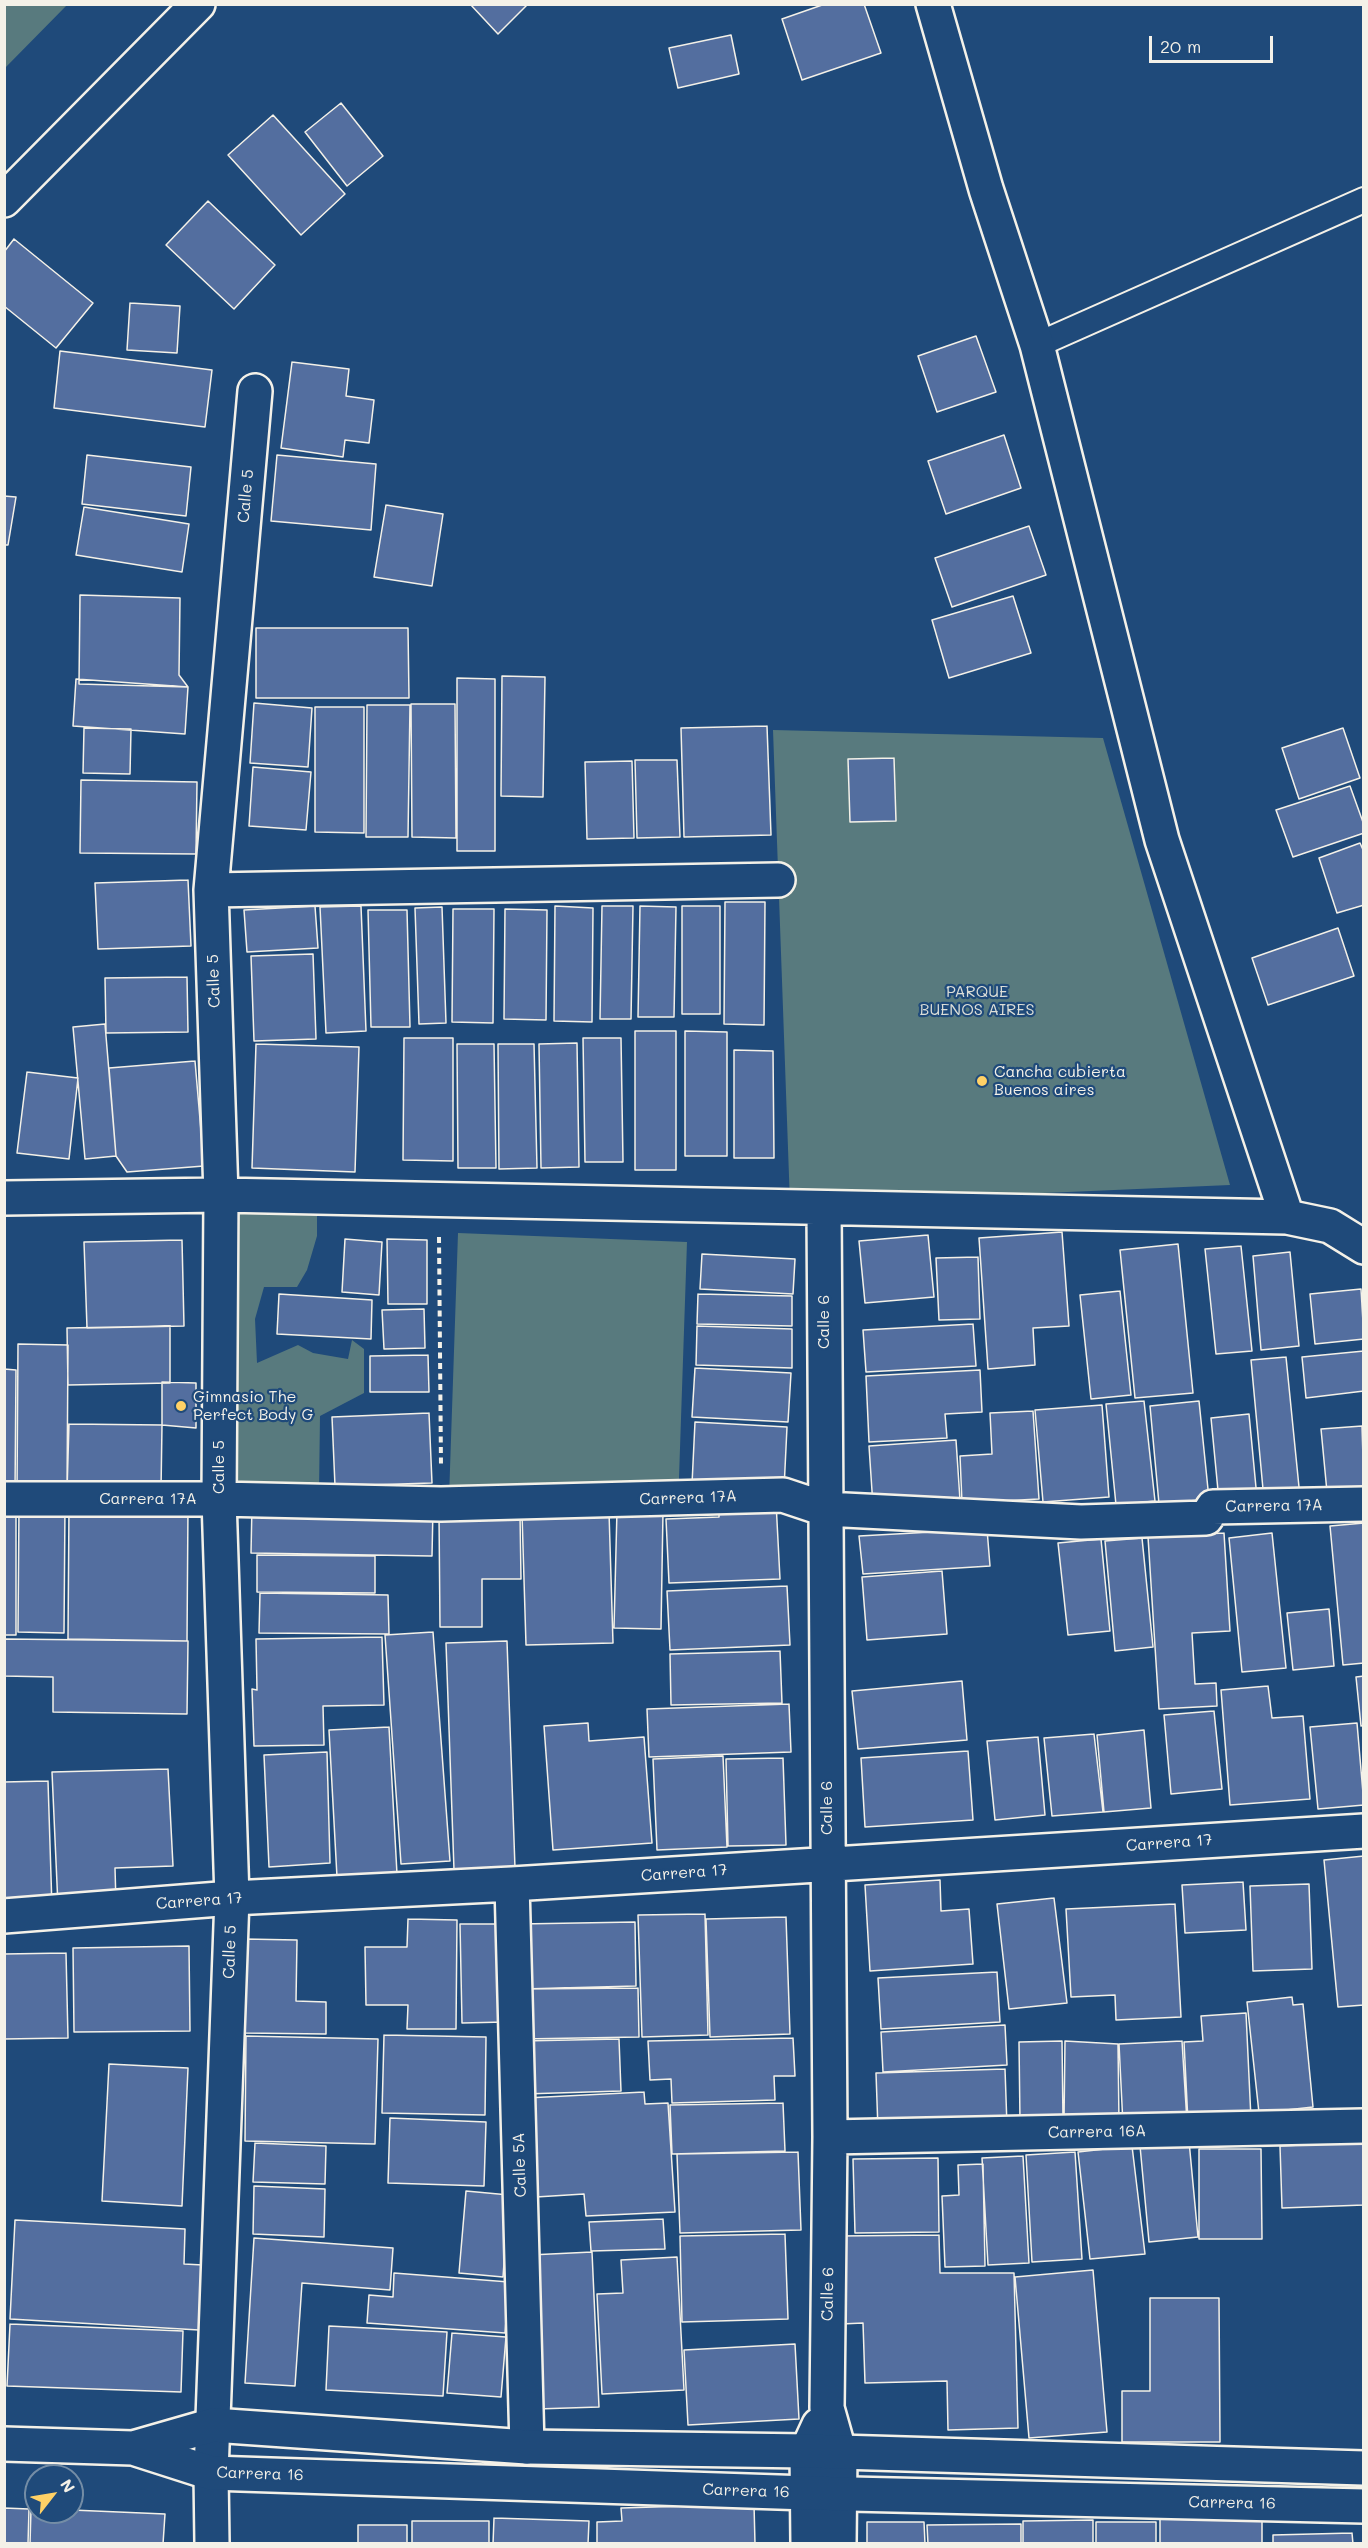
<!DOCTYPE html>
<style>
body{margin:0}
#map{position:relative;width:1368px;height:2548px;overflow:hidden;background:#1f4a7a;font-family:Mali,sans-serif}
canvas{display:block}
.frame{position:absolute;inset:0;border:6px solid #f4f1e8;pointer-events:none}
.north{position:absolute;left:24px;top:2464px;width:60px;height:60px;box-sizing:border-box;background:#1f4a7a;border:2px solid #748da6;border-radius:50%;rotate:59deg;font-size:16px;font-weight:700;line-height:24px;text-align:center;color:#f4f1e8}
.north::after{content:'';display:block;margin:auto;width:21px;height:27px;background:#ffd166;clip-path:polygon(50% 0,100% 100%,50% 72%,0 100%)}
.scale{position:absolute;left:1149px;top:36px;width:124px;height:27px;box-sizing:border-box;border:3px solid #f4f1e8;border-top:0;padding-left:8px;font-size:18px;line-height:21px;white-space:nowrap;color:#f4f1e8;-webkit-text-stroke:4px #1f4a7a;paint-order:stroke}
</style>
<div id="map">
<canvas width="1368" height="2548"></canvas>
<div class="frame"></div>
<div class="north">N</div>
<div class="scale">20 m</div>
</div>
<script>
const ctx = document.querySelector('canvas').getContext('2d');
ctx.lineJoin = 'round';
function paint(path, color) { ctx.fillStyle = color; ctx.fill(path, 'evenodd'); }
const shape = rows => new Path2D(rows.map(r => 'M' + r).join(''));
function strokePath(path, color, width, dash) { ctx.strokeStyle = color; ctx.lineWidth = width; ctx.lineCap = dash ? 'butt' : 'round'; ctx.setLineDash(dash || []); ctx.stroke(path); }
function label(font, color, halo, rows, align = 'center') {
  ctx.font = font + ' Mali,sans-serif'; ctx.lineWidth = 4.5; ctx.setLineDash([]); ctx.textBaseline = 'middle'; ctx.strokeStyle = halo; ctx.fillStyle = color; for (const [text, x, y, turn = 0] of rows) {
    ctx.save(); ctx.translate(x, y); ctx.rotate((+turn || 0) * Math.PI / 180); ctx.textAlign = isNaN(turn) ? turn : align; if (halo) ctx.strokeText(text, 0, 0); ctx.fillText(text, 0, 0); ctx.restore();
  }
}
paint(shape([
 [5,4,67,5,5,68,4,5],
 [773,730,1103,738,1230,1185,790,1204],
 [233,1210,317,1211,317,1236,307,1270,297,1287,264,1287,255,1319,257,1363,298,1345,313,1353,348,1359,352,1340,364,1349,364,1393,320,1416,319,1492,231,1491],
 [458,1233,687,1242,678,1507,449,1498]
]), '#587a7e');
const building = shape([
 [470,4,528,4,498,34,470,4],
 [825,4,864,4,881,53,802,80,782,19,825,4],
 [731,35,739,74,678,88,669,48,731,35],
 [341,103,383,156,347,186,305,132,341,103],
 [273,115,345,194,301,235,228,155,273,115],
 [208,201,275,265,234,309,166,245,208,201],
 [14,239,93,303,56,348,4,306,4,252,14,239],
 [130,303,180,306,177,353,127,350,130,303],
 [976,336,996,392,937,412,918,356,976,336],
 [60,351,212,370,205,427,54,408,60,351],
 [292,362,349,369,346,396,374,400,369,443,345,440,343,457,281,448,292,362],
 [1004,435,1021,488,946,514,928,461,1004,435],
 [87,455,191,467,186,516,82,504,87,455],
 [277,455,376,464,371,530,271,521,277,455],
 [4,496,16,497,8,545,4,545,4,496],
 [386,505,443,514,432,586,374,577,386,505],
 [84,507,189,524,182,572,76,555,84,507],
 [1029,526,1046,575,952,607,935,558,1029,526],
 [80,595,180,598,179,675,188,687,79,684,80,595],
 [1013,596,1031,653,949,678,932,620,1013,596],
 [256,628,408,628,409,698,256,698,256,628],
 [502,676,545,677,543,797,501,796,502,676],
 [457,678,495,679,495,851,457,851,457,678],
 [76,679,188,687,185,734,73,726,76,679],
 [254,703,312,708,308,767,250,763,254,703],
 [411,704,455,704,456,838,412,837,411,704],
 [367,705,410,705,408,837,366,837,367,705],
 [315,707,364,707,364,833,315,832,315,707],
 [767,726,771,835,684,837,681,728,767,726],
 [84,728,131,729,130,774,83,773,84,728],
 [1343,728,1360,778,1299,799,1282,748,1343,728],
 [894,758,896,821,850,822,848,759,894,758],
 [635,760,677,760,680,837,637,838,635,760],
 [632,761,634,838,587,839,585,762,632,761],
 [253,767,311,772,306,830,249,826,253,767],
 [81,780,197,782,196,854,80,853,81,780],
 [1350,786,1364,825,1364,833,1293,857,1276,810,1350,786],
 [1360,843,1364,852,1364,905,1337,913,1319,858,1360,843],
 [188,880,191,946,98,949,95,883,188,880],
 [725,902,765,902,764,1025,724,1024,725,902],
 [315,906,318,948,247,952,244,910,315,906],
 [361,906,366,1031,326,1033,320,907,361,906],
 [555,906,593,908,592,1022,554,1021,555,906],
 [602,906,633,906,631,1019,600,1019,602,906],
 [640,906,676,907,674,1017,638,1017,640,906],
 [682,906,720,906,720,1014,682,1014,682,906],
 [442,907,446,1023,419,1024,415,908,442,907],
 [453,909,494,909,493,1023,452,1022,453,909],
 [505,909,547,910,546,1020,504,1019,505,909],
 [368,910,407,910,410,1027,371,1027,368,910],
 [1338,928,1354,976,1268,1005,1252,958,1338,928],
 [313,954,316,1039,254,1041,251,956,313,954],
 [187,977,188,1032,106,1033,105,978,187,977],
 [105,1024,116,1156,85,1159,73,1027,105,1024],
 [635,1031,676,1031,676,1170,635,1170,635,1031],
 [685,1031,727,1032,727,1156,685,1156,685,1031],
 [404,1038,453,1038,453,1161,403,1160,404,1038],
 [583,1038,621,1038,623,1162,585,1162,583,1038],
 [577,1043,579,1167,541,1168,539,1044,577,1043],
 [256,1044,359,1047,355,1172,252,1168,256,1044],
 [457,1044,494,1044,496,1168,458,1168,457,1044],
 [498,1044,534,1044,537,1168,499,1169,498,1044],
 [734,1050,773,1051,774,1158,734,1158,734,1050],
 [195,1061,204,1166,127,1172,116,1156,109,1068,195,1061],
 [27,1072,78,1078,69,1159,17,1153,27,1072],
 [1062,1232,1069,1326,1033,1328,1035,1365,988,1369,979,1238,1062,1232],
 [928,1235,934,1297,865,1303,859,1241,928,1235],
 [345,1239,382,1242,379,1295,342,1292,345,1239],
 [387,1239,427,1240,427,1304,388,1304,387,1239],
 [182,1240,184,1326,87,1328,84,1242,182,1240],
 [1178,1244,1193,1393,1135,1398,1120,1250,1178,1244],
 [1241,1246,1252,1351,1216,1354,1205,1249,1241,1246],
 [1290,1252,1299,1346,1261,1350,1253,1256,1290,1252],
 [702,1254,795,1259,793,1294,700,1289,702,1254],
 [978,1257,980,1319,939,1320,936,1258,978,1257],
 [1361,1289,1364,1339,1315,1344,1310,1294,1361,1289],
 [1120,1291,1131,1395,1091,1399,1080,1295,1120,1291],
 [279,1294,372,1300,371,1339,277,1334,279,1294],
 [698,1294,792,1296,792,1326,697,1324,698,1294],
 [424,1309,425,1348,384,1349,382,1310,424,1309],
 [973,1324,976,1366,866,1372,863,1330,973,1324],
 [170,1326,170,1383,68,1385,67,1328,170,1326],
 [697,1326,792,1329,792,1368,696,1365,697,1326],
 [18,1344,68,1345,67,1491,17,1491,18,1344],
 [1364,1351,1364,1391,1306,1398,1302,1357,1364,1351],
 [428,1355,429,1392,370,1392,370,1356,428,1355],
 [1286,1357,1300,1497,1264,1500,1251,1360,1286,1357],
 [695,1368,791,1373,788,1422,692,1417,695,1368],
 [4,1369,16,1370,15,1493,4,1492,4,1369],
 [980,1370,982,1412,945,1414,947,1438,869,1442,866,1376,980,1370],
 [162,1382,196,1383,196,1428,162,1425,162,1382],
 [1144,1401,1155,1501,1116,1505,1106,1404,1144,1401],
 [1199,1401,1209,1499,1159,1504,1150,1406,1199,1401],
 [1102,1405,1109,1497,1043,1502,1035,1410,1102,1405],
 [1033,1411,1039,1499,962,1503,960,1456,992,1454,990,1413,1033,1411],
 [429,1413,432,1483,335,1486,332,1417,429,1413],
 [1249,1414,1257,1498,1219,1501,1211,1418,1249,1414],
 [695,1422,787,1427,784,1489,692,1484,695,1422],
 [69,1424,162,1425,161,1490,67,1491,69,1424],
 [1362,1426,1364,1489,1327,1492,1321,1429,1362,1426],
 [956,1440,960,1500,873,1506,869,1446,956,1440],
 [776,1502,780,1579,669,1583,666,1519,719,1517,719,1504,776,1502],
 [19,1505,65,1506,64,1633,18,1632,19,1505],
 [252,1505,433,1508,432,1556,251,1553,252,1505],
 [69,1506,188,1507,187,1641,68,1639,69,1506],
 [617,1510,663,1512,661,1629,614,1628,617,1510],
 [609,1512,613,1643,526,1645,522,1514,609,1512],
 [4,1513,16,1513,16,1635,4,1635,4,1513],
 [439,1514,520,1514,521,1579,482,1579,482,1627,440,1627,439,1514],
 [1364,1523,1364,1663,1343,1665,1330,1526,1364,1523],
 [987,1529,990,1566,863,1574,859,1536,987,1529],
 [1224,1533,1230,1631,1192,1633,1195,1684,1216,1683,1217,1706,1159,1709,1148,1537,1224,1533],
 [1272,1533,1286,1668,1242,1672,1229,1538,1272,1533],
 [1142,1538,1153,1647,1115,1651,1105,1541,1142,1538],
 [1101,1539,1110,1631,1068,1635,1058,1543,1101,1539],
 [257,1555,375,1556,375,1593,257,1592,257,1555],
 [942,1571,947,1634,867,1640,862,1577,942,1571],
 [787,1586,790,1645,670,1650,667,1591,787,1586],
 [260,1593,388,1595,389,1634,259,1633,260,1593],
 [1329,1609,1334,1666,1293,1670,1287,1613,1329,1609],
 [433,1632,450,1861,401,1864,385,1635,433,1632],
 [382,1637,384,1705,323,1706,324,1745,254,1746,252,1689,257,1690,256,1639,382,1637],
 [4,1639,188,1641,187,1714,53,1712,53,1677,4,1676,4,1639],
 [507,1641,515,1868,454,1870,446,1643,507,1641],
 [780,1651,782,1703,671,1705,670,1654,780,1651],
 [1364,1676,1364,1725,1361,1726,1356,1677,1364,1676],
 [962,1681,967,1740,858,1749,852,1691,962,1681],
 [1268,1686,1272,1718,1303,1716,1310,1799,1230,1805,1221,1690,1268,1686],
 [789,1704,791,1752,649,1757,647,1709,789,1704],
 [1214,1711,1222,1789,1171,1794,1164,1715,1214,1711],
 [588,1723,589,1741,644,1737,652,1843,553,1850,544,1726,588,1723],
 [1357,1723,1364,1805,1318,1809,1310,1727,1357,1723],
 [389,1727,397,1874,337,1877,329,1730,389,1727],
 [1144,1730,1151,1808,1104,1812,1097,1735,1144,1730],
 [1094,1734,1103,1812,1052,1816,1044,1738,1094,1734],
 [1038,1737,1045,1815,995,1820,987,1741,1038,1737],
 [968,1751,973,1820,865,1827,861,1758,968,1751],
 [327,1752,330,1863,269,1867,264,1755,327,1752],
 [723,1756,727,1847,657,1850,653,1759,723,1756],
 [783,1758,786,1845,728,1846,726,1759,783,1758],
 [168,1769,173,1866,115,1868,116,1903,58,1906,52,1772,168,1769],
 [48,1781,52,1908,4,1909,4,1782,48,1781],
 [1364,1856,1364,2005,1338,2007,1324,1860,1364,1856],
 [940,1880,941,1911,969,1909,973,1964,870,1971,865,1885,940,1880],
 [1243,1882,1246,1930,1185,1933,1182,1885,1243,1882],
 [1309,1884,1312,1969,1253,1971,1250,1886,1309,1884],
 [1054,1898,1067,2003,1009,2009,997,1904,1054,1898],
 [1175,1904,1181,2017,1116,2020,1115,1995,1071,1997,1066,1909,1175,1904],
 [705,1914,708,2035,642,2037,638,1915,705,1914],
 [786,1917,790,2034,710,2037,706,1919,786,1917],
 [408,1919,457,1920,456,2029,407,2029,408,2005,366,2005,365,1947,407,1947,408,1919],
 [635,1922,636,1986,522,1989,520,1924,635,1922],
 [460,1924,504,1924,505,2022,462,2023,460,1924],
 [244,1939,297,1940,296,2001,326,2002,326,2034,243,2033,244,1939],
 [189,1946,190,2031,74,2032,73,1948,189,1946],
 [66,1953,68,2038,4,2039,4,1954,66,1953],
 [997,1972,1000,2022,881,2029,878,1978,997,1972],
 [638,1988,639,2037,522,2039,522,1989,638,1988],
 [1292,1997,1293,2005,1303,2004,1313,2107,1259,2113,1247,2002,1292,1997],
 [1246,2013,1251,2119,1188,2122,1184,2042,1203,2041,1201,2016,1246,2013],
 [1005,2025,1007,2065,883,2072,881,2032,1005,2025],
 [384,2035,486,2037,485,2115,382,2113,384,2035],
 [246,2036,378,2039,375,2144,245,2141,246,2036],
 [793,2038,795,2076,774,2076,775,2100,672,2103,671,2079,650,2080,648,2041,793,2038],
 [619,2039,621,2091,524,2094,522,2041,619,2039],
 [1062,2041,1063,2120,1020,2121,1019,2042,1062,2041],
 [1065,2041,1118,2044,1119,2123,1064,2121,1065,2041],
 [1182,2041,1187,2122,1123,2125,1119,2044,1182,2041],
 [109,2064,188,2068,182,2206,102,2201,109,2064],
 [1005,2069,1007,2126,878,2130,876,2073,1005,2069],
 [644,2092,645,2104,668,2103,675,2212,586,2216,584,2194,536,2197,526,2098,644,2092],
 [783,2103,785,2151,672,2154,670,2105,783,2103],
 [390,2118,486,2122,484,2186,388,2183,390,2118],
 [1189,2141,1198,2237,1149,2242,1140,2146,1189,2141],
 [1364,2142,1364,2205,1282,2208,1280,2146,1364,2142],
 [255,2143,326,2146,325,2184,253,2182,255,2143],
 [1132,2146,1145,2254,1090,2259,1078,2152,1132,2146],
 [1199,2149,1261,2149,1262,2239,1199,2239,1199,2149],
 [798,2152,801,2230,680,2233,677,2154,798,2152],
 [1075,2152,1082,2259,1032,2262,1026,2155,1075,2152],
 [1023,2156,1029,2263,988,2265,982,2158,1023,2156],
 [938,2158,939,2232,855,2233,853,2159,938,2158],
 [983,2164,985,2266,945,2267,942,2196,959,2195,958,2165,983,2164],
 [254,2186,325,2189,324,2237,253,2234,254,2186],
 [466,2191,509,2195,503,2277,459,2273,466,2191],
 [663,2219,665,2249,591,2251,589,2222,663,2219],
 [15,2220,185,2229,184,2264,203,2265,199,2330,10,2319,15,2220],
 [785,2234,788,2319,682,2322,680,2236,785,2234],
 [939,2235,940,2273,1014,2273,1018,2428,948,2430,947,2381,865,2383,863,2323,841,2324,838,2236,939,2235],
 [254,2238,393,2248,390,2290,302,2283,295,2386,245,2383,254,2238],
 [592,2252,599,2407,537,2409,530,2255,592,2252],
 [677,2257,684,2390,602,2394,597,2294,623,2293,621,2260,677,2257],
 [1093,2270,1107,2432,1029,2438,1015,2277,1093,2270],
 [394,2273,509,2282,505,2333,367,2323,369,2295,393,2297,394,2273],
 [1150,2298,1219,2298,1220,2442,1122,2442,1122,2391,1150,2391,1150,2298],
 [10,2324,183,2331,181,2392,7,2386,10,2324],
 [329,2326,447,2332,443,2396,326,2390,329,2326],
 [452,2333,506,2337,501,2397,447,2393,452,2333],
 [795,2344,799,2419,688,2425,684,2350,795,2344],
 [754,2504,755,2544,597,2544,597,2522,622,2521,621,2508,754,2504],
 [4,2508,29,2509,28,2544,4,2544,4,2508],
 [31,2509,36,2509,36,2512,72,2510,165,2514,163,2544,30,2544,31,2509],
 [494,2518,589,2521,588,2544,493,2544,494,2518],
 [1262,2518,1262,2544,1160,2544,1160,2519,1262,2518],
 [1093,2520,1093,2544,1023,2544,1023,2521,1093,2520],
 [412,2521,489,2521,489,2544,412,2544,412,2521],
 [867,2522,924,2522,925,2544,867,2544,867,2522],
 [1096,2522,1156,2522,1156,2544,1096,2544,1096,2522],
 [1021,2524,1021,2544,928,2544,927,2525,1021,2524],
 [358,2525,407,2525,407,2544,358,2544,358,2525],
 [1352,2533,1353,2544,1273,2544,1273,2535,1352,2533]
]);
paint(building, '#536e9f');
strokePath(building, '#f4f1e8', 1.5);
const service = shape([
 [1037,345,1364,200]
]);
const minor = shape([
 [933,4,986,189,1037,345,1162,840,1287,1217],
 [4,200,198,4],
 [211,890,778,880],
 [4,1198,221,1195,1287,1217,1330,1226,1364,1247],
 [824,1208,830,2137,827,2408,840,2454,839,2544],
 [4,1499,219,1499,441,1504,783,1495,825,1509,1081,1522,1206,1518,1213,1507,1364,1504],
 [512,1884,527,2447],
 [4,1916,232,1898,512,1884,1364,1831],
 [830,2137,1364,2126],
 [212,2544,211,2473,232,1898,219,1499,221,1195,211,890,255,391],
 [808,2544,807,2451,819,2425]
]);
const tertiary = shape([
 [4,2444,133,2448,211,2473,808,2493,1364,2506],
 [133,2448,213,2425,527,2447,807,2451,1364,2468]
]);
strokePath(service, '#f4f1e8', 28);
strokePath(minor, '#f4f1e8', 38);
strokePath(tertiary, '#f4f1e8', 38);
strokePath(shape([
 [439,1237,441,1466]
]), '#f4f1e8', 4, [6, 4.5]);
strokePath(service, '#1f4a7a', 24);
strokePath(minor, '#1f4a7a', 33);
strokePath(tertiary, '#1f4a7a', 33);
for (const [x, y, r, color] of [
 [982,1081,6,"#ffd166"],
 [181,1406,6,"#ffd166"]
]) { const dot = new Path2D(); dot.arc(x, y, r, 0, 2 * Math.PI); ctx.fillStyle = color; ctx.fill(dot); strokePath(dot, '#1f4a7a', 2); }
label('16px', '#f4f1e8', '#1f4a7a', [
 ["Calle 5",246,496,-85],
 ["Calle 5",214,981,-92],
 ["Calle 6",824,1322,-90],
 ["Calle 5",219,1467,-90],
 ["Carrera 17A",688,1498,-2],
 ["Carrera 17A",148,1499],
 ["Carrera 17A",1274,1506,-1],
 ["Calle 6",827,1808,-90],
 ["Carrera 17",1169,1843,-4],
 ["Carrera 17",684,1873,-4],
 ["Carrera 17",199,1901,-4],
 ["Calle 5",230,1952,-88],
 ["Carrera 16A",1097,2132,-1],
 ["Calle 5A",520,2165,-92],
 ["Calle 6",828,2294,-89],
 ["Carrera 16",260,2474,2],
 ["Carrera 16",746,2491,2],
 ["Carrera 16",1232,2503,1]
]);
label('16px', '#dddfd8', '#1f4a7a', [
 ["PARQUE",977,992],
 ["BUENOS AIRES",977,1010]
]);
label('16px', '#f4f1e8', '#1f4a7a', [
 ["Cancha cubierta",994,1072],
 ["Buenos aires",994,1090],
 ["Gimnasio The",193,1397],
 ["Perfect Body G",193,1415]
], 'left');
</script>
